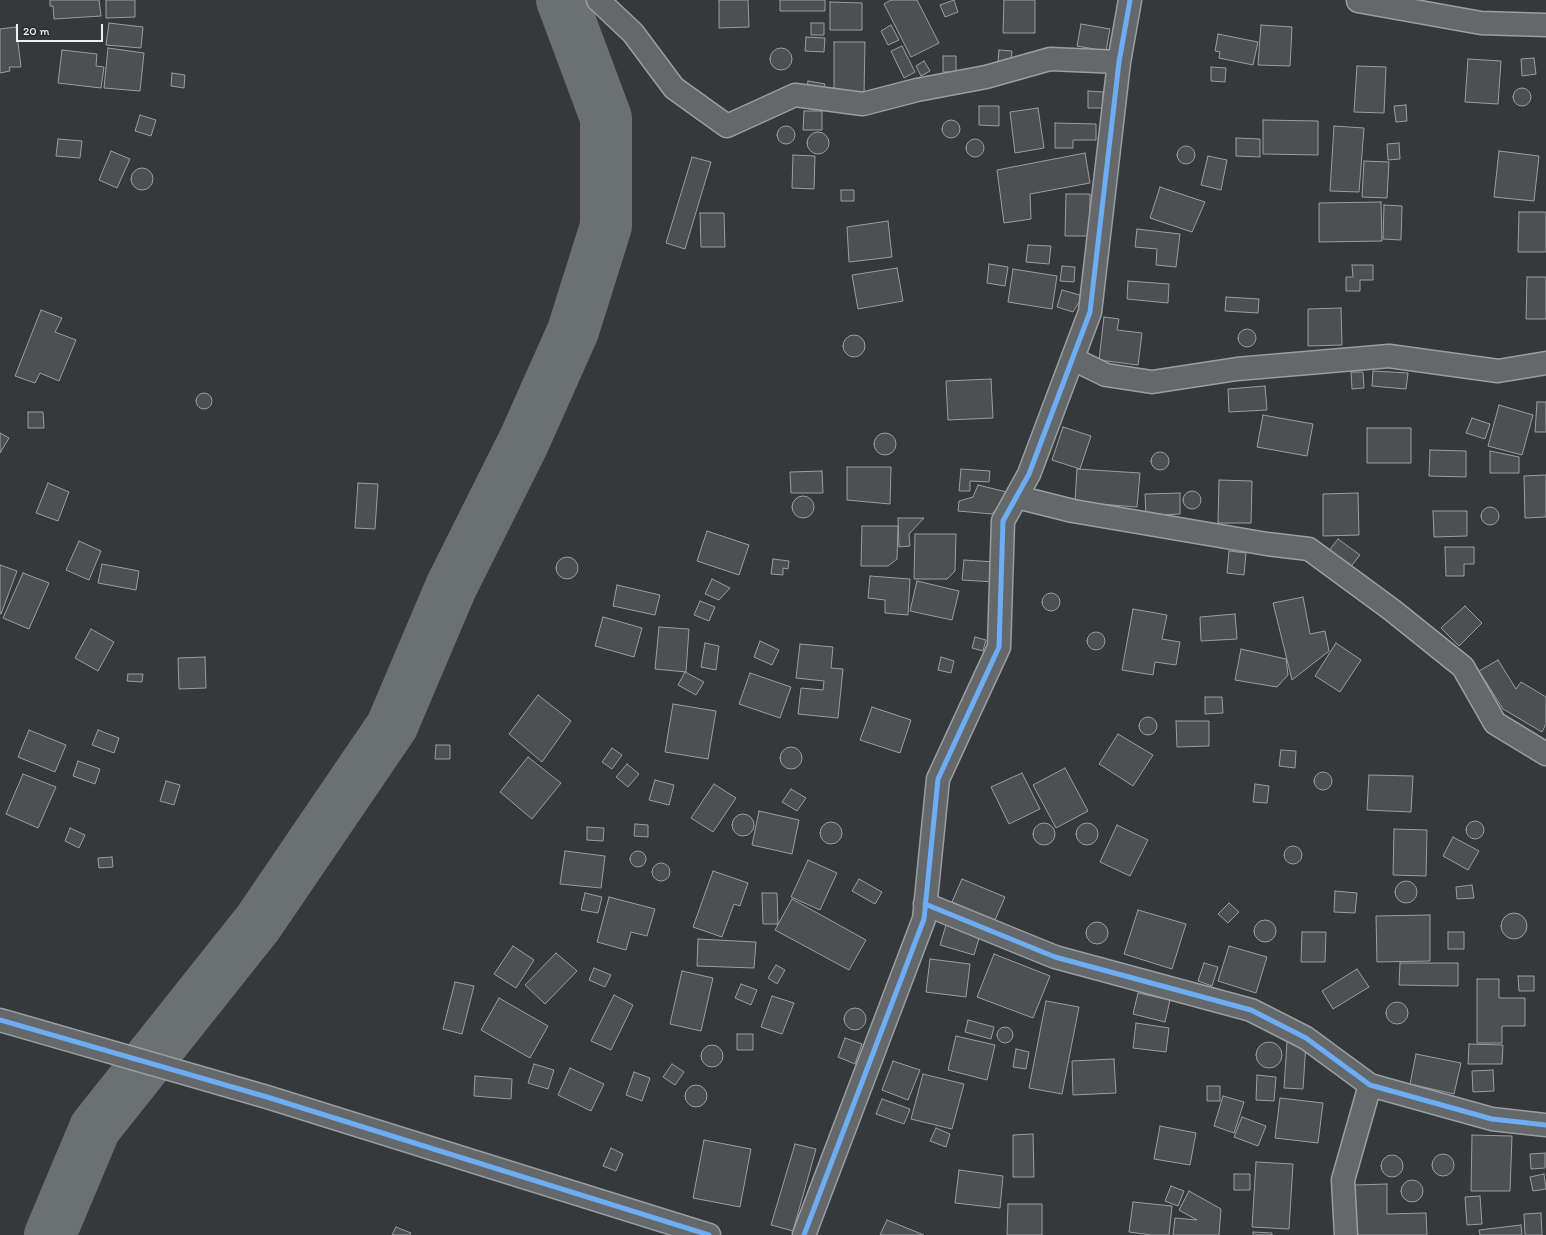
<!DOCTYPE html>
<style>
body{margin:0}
#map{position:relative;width:1546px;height:1235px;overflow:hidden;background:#363839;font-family:Itim,sans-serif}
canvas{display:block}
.scale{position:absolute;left:16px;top:24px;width:87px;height:18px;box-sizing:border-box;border:2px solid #e8f1f8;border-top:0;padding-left:5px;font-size:12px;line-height:14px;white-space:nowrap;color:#e8f1f8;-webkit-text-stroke:3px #2a2d2e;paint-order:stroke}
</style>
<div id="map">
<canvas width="1546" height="1235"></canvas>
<div class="scale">20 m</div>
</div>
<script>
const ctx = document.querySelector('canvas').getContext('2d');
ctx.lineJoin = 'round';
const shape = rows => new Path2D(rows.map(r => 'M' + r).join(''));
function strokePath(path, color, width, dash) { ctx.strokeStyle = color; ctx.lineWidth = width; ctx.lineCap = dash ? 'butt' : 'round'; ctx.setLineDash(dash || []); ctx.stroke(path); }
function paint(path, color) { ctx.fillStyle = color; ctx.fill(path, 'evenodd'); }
strokePath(shape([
 [50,1235,95,1128,258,923,392,726,451,587,524,441,573,331,606,226,606,118,562,0]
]), '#6b7073', 52);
const building = shape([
 [50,0,99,0,101,16,54,19,53,6,50,6,50,0],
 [106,0,135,0,135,17,106,18,106,0],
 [719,0,748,0,749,27,719,28,719,0],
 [780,0,825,0,825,11,780,11,780,0],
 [891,0,917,0,939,43,911,57,884,4,891,0],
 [954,0,958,12,945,17,940,5,954,0],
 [1004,0,1035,0,1035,33,1003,33,1004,0],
 [830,2,862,3,862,30,830,30,830,2],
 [109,23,143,27,141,48,106,45,109,23],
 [811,23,824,23,824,35,811,35,811,23],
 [1081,24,1110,29,1106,51,1077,46,1081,24],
 [891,25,899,40,888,45,881,31,891,25],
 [1261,25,1292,27,1290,66,1258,65,1261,25],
 [16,27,21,67,9,67,10,71,0,73,0,29,16,27],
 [1218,34,1258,42,1253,65,1219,58,1220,52,1215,51,1218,34],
 [806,37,825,38,824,52,805,51,806,37],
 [834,42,865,42,864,95,834,95,834,42],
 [902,46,915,72,904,78,891,51,902,46],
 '770 59a11 11 0 1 1 22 0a11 11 0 1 1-22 0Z',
 [108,48,144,53,140,91,104,88,108,48],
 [62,50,97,54,96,66,104,67,101,88,58,83,62,50],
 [999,50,1012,51,1011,63,998,62,999,50],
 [943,56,956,56,956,72,943,72,943,56],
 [1534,58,1536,74,1522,76,1521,59,1534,58],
 [1468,59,1501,61,1498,104,1465,102,1468,59],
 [924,61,930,71,921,76,916,66,924,61],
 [1357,66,1386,67,1384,113,1354,112,1357,66],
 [1211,67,1226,68,1225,82,1211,81,1211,67],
 [172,73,185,75,184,88,171,86,172,73],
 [808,81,825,84,822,97,806,94,808,81],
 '1513 97a9 9 0 1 1 18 0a9 9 0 1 1-18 0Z',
 [1088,91,1103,92,1103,108,1088,108,1088,91],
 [1406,105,1407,121,1396,122,1394,106,1406,105],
 [979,106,999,106,999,126,979,125,979,106],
 [1038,108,1044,148,1015,153,1010,112,1038,108],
 [804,111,822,111,822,130,803,130,804,111],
 [140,115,156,120,151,136,135,131,140,115],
 [1263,120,1318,121,1318,155,1263,154,1263,120],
 '942 129a9 9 0 1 1 18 0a9 9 0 1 1-18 0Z',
 [1055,123,1096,124,1096,140,1073,140,1073,148,1055,148,1055,123],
 [1334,126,1364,128,1359,192,1330,191,1334,126],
 '777 135a9 9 0 1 1 18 0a9 9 0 1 1-18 0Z',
 '807 143a11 11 0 1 1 22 0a11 11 0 1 1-22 0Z',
 [1236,138,1260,139,1260,157,1236,156,1236,138],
 [58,139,82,141,80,158,56,156,58,139],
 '966 148a9 9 0 1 1 18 0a9 9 0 1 1-18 0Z',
 [1399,143,1400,159,1388,160,1387,144,1399,143],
 '1177 155a9 9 0 1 1 18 0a9 9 0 1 1-18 0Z',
 [111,151,130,159,117,188,99,180,111,151],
 [1499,151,1539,156,1534,201,1494,197,1499,151],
 [1085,153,1090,183,1030,194,1031,219,1004,223,997,170,1085,153],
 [793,155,815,156,814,189,792,188,793,155],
 [1208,156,1227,160,1221,190,1201,185,1208,156],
 [692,157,711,162,685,249,666,243,692,157],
 [1364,161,1389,162,1387,198,1362,197,1364,161],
 '131 179a11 11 0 1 1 22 0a11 11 0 1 1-22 0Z',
 [1160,187,1205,202,1192,232,1150,218,1160,187],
 [841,190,854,190,854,201,841,201,841,190],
 [1066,194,1090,194,1090,236,1065,236,1066,194],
 [1381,202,1382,241,1319,242,1319,203,1381,202],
 [1384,205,1402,206,1401,240,1383,239,1384,205],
 [1519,212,1546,212,1546,252,1518,252,1519,212],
 [700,213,724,213,725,247,701,247,700,213],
 [888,221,892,257,849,262,847,227,888,221],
 [1137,229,1180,234,1176,267,1156,265,1157,249,1135,247,1137,229],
 [1028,245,1051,246,1049,264,1026,262,1028,245],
 [989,264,1008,267,1005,286,987,283,989,264],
 [1352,265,1373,265,1373,280,1360,280,1360,291,1346,291,1346,277,1353,277,1352,265],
 [1062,266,1075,267,1074,282,1060,281,1062,266],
 [897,268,903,301,858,309,852,275,897,268],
 [1013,269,1057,276,1052,309,1008,302,1013,269],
 [1527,277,1546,277,1546,319,1526,319,1527,277],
 [1128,281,1169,284,1168,303,1127,299,1128,281],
 [1062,290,1083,296,1073,312,1057,307,1062,290],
 [1226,297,1259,299,1258,313,1225,311,1226,297],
 [1341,308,1342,345,1308,346,1308,309,1341,308],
 [41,310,62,318,55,332,76,340,59,381,40,373,35,383,15,376,41,310],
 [1104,317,1119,319,1117,330,1142,333,1138,365,1099,360,1104,317],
 '1238 338a9 9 0 1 1 18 0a9 9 0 1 1-18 0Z',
 '843 346a11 11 0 1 1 22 0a11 11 0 1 1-22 0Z',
 [1373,371,1408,373,1406,389,1372,386,1373,371],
 [1351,372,1363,372,1364,388,1352,389,1351,372],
 [991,379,993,418,948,420,946,381,991,379],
 [1265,386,1267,410,1229,412,1228,389,1265,386],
 '196 401a8 8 0 1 1 16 0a8 8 0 1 1-16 0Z',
 [1537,402,1546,402,1546,432,1535,432,1537,402],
 [1499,405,1533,415,1522,455,1488,446,1499,405],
 [28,412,43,412,44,428,28,428,28,412],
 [1263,415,1313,424,1307,456,1257,447,1263,415],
 [1472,418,1490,424,1485,439,1466,433,1472,418],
 [1063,427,1091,436,1080,469,1052,460,1063,427],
 [1367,428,1411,428,1411,463,1367,463,1367,428],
 '874 444a11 11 0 1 1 22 0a11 11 0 1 1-22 0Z',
 [0,433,9,438,0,453,0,433],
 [1430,450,1466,451,1466,477,1429,476,1430,450],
 [1490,451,1519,457,1519,473,1490,473,1490,451],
 '1151 461a9 9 0 1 1 18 0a9 9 0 1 1-18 0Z',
 [847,467,891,467,890,504,847,500,847,467],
 [961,469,990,471,989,482,970,481,970,491,959,491,961,469],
 [1077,469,1140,473,1137,507,1075,502,1077,469],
 [822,471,823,493,791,493,790,472,822,471],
 [1546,475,1546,517,1525,518,1524,476,1546,475],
 [1219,480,1252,481,1251,523,1218,523,1219,480],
 [48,483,69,492,58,521,36,513,48,483],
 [358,483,378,484,375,529,355,528,358,483],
 [978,485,1011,493,992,514,958,511,959,501,973,497,978,485],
 '1183 500a9 9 0 1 1 18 0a9 9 0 1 1-18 0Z',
 [1180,493,1180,514,1146,516,1145,494,1180,493],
 [1358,493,1359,535,1323,536,1323,494,1358,493],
 '792 507a11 11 0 1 1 22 0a11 11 0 1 1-22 0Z',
 '1481 516a9 9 0 1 1 18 0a9 9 0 1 1-18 0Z',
 [1433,511,1467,511,1467,536,1434,537,1433,511],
 [898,518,924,518,909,534,910,546,899,547,898,518],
 [862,526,898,526,897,559,888,566,861,566,862,526],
 [707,531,749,545,739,575,697,561,707,531],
 [915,534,956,534,955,571,947,579,914,579,915,534],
 [1338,539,1360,555,1349,569,1328,552,1338,539],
 [79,541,101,551,89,580,66,570,79,541],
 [1445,547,1474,547,1474,564,1464,564,1464,576,1446,576,1445,547],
 [1229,551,1246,553,1244,575,1227,573,1229,551],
 '556 568a11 11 0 1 1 22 0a11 11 0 1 1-22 0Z',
 [773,559,789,561,788,569,783,568,783,575,771,574,773,559],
 [964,560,995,562,994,582,962,580,964,560],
 [102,564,139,571,136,590,98,583,102,564],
 [0,565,17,571,1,614,0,614,0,565],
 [23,573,49,583,29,629,3,618,23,573],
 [870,576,910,579,908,615,885,613,885,600,868,598,870,576],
 [712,579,730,588,719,600,705,594,712,579],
 [917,581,959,591,952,620,910,611,917,581],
 [617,585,660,595,655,615,613,606,617,585],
 '1042 602a9 9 0 1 1 18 0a9 9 0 1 1-18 0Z',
 [1303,597,1310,634,1325,631,1329,651,1292,680,1273,603,1303,597],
 [700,601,715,607,709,621,694,615,700,601],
 [1465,606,1482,623,1459,646,1441,628,1465,606],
 [1133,609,1167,615,1162,639,1180,642,1176,665,1155,662,1153,675,1122,670,1133,609],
 [1235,614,1237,639,1201,641,1200,617,1235,614],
 [603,617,642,628,634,657,595,646,603,617],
 [659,627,689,629,686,672,655,669,659,627],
 [91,629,114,642,98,671,75,658,91,629],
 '1087 641a9 9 0 1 1 18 0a9 9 0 1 1-18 0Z',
 [975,637,986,640,983,651,972,648,975,637],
 [760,641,779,650,772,665,754,657,760,641],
 [705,643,719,646,716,670,701,667,705,643],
 [1336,643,1361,660,1340,692,1315,676,1336,643],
 [800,644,833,647,831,668,843,669,838,718,798,714,801,688,823,690,824,681,796,678,800,644],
 [1241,649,1286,659,1288,675,1277,687,1235,680,1241,649],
 [205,657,206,688,179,689,178,658,205,657],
 [941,657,954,661,951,673,938,670,941,657],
 [1498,660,1516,689,1521,682,1546,697,1546,724,1542,732,1503,709,1479,671,1498,660],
 [685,672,704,682,696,695,678,685,685,672],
 [750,673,791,687,780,718,739,704,750,673],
 [128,674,143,674,142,682,127,681,128,674],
 [538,695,571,721,542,762,509,734,538,695],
 [1205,697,1222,697,1223,713,1205,714,1205,697],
 [673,704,716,711,708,759,665,752,673,704],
 [872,707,911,720,900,753,860,740,872,707],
 '1139 726a9 9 0 1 1 18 0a9 9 0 1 1-18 0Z',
 [1176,721,1209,721,1209,746,1177,747,1176,721],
 [29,730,66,745,55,772,18,757,29,730],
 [98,730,119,738,114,753,92,745,98,730],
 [1118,734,1153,755,1133,786,1099,764,1118,734],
 [436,745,450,745,450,759,435,759,436,745],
 '780 758a11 11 0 1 1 22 0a11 11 0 1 1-22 0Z',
 [612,748,622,755,612,769,602,762,612,748],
 [1281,750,1296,751,1295,768,1279,766,1281,750],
 [528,757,561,783,532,819,500,792,528,757],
 [78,761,100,769,95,784,73,776,78,761],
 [627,764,639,774,628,787,616,777,627,764],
 [1065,768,1088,811,1056,828,1033,785,1065,768],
 '1314 781a9 9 0 1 1 18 0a9 9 0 1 1-18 0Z',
 [1022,773,1040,809,1009,824,991,787,1022,773],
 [23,774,56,787,38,828,6,814,23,774],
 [1369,775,1413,776,1411,812,1367,810,1369,775],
 [655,780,674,785,669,805,649,800,655,780],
 [166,781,180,785,174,805,160,801,166,781],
 [714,784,736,798,713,832,691,818,714,784],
 [1255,784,1269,786,1267,803,1253,802,1255,784],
 [791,789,806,798,797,811,782,802,791,789],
 [759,811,799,820,792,854,752,845,759,811],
 '732 825a11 11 0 1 1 22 0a11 11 0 1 1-22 0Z',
 '1466 830a9 9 0 1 1 18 0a9 9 0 1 1-18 0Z',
 '820 833a11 11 0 1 1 22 0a11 11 0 1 1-22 0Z',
 '1033 834a11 11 0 1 1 22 0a11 11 0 1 1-22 0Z',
 '1076 834a11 11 0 1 1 22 0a11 11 0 1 1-22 0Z',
 [635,824,648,825,648,837,634,836,635,824],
 [1117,825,1148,840,1130,876,1100,862,1117,825],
 [587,827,604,828,603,841,587,840,587,827],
 [70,828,85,835,79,848,65,841,70,828],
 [1394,829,1427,830,1426,876,1393,875,1394,829],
 [1453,837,1479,851,1468,870,1443,856,1453,837],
 '1284 855a9 9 0 1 1 18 0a9 9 0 1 1-18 0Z',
 [565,851,605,856,601,888,560,884,565,851],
 '630 859a8 8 0 1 1 16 0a8 8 0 1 1-16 0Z',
 [112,857,113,867,99,868,98,858,112,857],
 [808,860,837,873,820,910,791,897,808,860],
 '652 872a9 9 0 1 1 18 0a9 9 0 1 1-18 0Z',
 [713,871,748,883,740,906,734,904,722,937,693,927,713,871],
 [859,879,882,892,875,904,852,891,859,879],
 [962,879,1005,897,995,920,952,902,962,879],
 '1395 892a11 11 0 1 1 22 0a11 11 0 1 1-22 0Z',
 [1472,885,1474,898,1457,899,1456,887,1472,885],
 [1335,891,1357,893,1355,913,1334,912,1335,891],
 [585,893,602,897,598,913,581,910,585,893],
 [762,893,777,893,778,924,763,924,762,893],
 [609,897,655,909,647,936,631,932,626,950,597,942,609,897],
 [792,899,866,940,849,970,775,930,792,899],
 [1229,903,1239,912,1228,923,1218,914,1229,903],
 [1138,910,1186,924,1172,969,1124,954,1138,910],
 '1501 926a13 13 0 1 1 26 0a13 13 0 1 1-26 0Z',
 [1430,915,1430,961,1377,962,1376,916,1430,915],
 '1254 931a11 11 0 1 1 22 0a11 11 0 1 1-22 0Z',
 '1086 933a11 11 0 1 1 22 0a11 11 0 1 1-22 0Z',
 [946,925,980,935,974,955,940,945,946,925],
 [1302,932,1326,932,1325,962,1301,962,1302,932],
 [1448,932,1464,932,1464,949,1448,949,1448,932],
 [698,939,756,942,754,968,697,966,698,939],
 [513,946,534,960,516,988,494,974,513,946],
 [1229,946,1267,957,1256,993,1218,981,1229,946],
 [556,953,577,971,545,1004,525,985,556,953],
 [994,954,1050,976,1033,1018,977,997,994,954],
 [930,959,970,964,966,997,926,992,930,959],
 [1204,963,1218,967,1212,986,1198,981,1204,963],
 [1400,963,1458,963,1458,986,1399,985,1400,963],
 [776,965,785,970,777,984,768,978,776,965],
 [594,968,611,975,605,987,589,980,594,968],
 [1357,969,1369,987,1333,1009,1322,991,1357,969],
 [682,971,713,978,701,1031,670,1024,682,971],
 [1518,976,1534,976,1534,991,1519,991,1518,976],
 [1477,979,1499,979,1499,998,1525,998,1525,1026,1502,1026,1502,1043,1477,1043,1477,979],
 [455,982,474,986,462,1034,443,1029,455,982],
 [741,984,757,990,751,1005,735,998,741,984],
 [1138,993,1170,1000,1165,1022,1133,1014,1138,993],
 [614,995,633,1005,611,1050,591,1041,614,995],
 [772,996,794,1003,782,1034,761,1027,772,996],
 [499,998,548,1026,530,1058,481,1030,499,998],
 [1046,1001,1079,1007,1062,1094,1029,1088,1046,1001],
 '1386 1013a11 11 0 1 1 22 0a11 11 0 1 1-22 0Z',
 '844 1019a11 11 0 1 1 22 0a11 11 0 1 1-22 0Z',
 [968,1020,994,1027,991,1039,965,1032,968,1020],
 [1136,1023,1169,1028,1166,1052,1133,1048,1136,1023],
 '997 1035a8 8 0 1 1 16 0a8 8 0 1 1-16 0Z',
 [737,1034,753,1034,753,1050,737,1050,737,1034],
 [956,1036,995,1045,987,1080,948,1070,956,1036],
 [845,1038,862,1044,855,1064,838,1057,845,1038],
 '1256 1055a13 13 0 1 1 26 0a13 13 0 1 1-26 0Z',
 [1287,1042,1306,1043,1303,1089,1284,1088,1287,1042],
 [1469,1044,1503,1045,1502,1064,1468,1064,1469,1044],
 '701 1056a11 11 0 1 1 22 0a11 11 0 1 1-22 0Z',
 [1016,1049,1029,1052,1026,1069,1013,1067,1016,1049],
 [1416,1054,1461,1063,1454,1094,1410,1084,1416,1054],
 [1114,1059,1116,1093,1073,1095,1072,1061,1114,1059],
 [893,1061,920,1070,908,1100,882,1090,893,1061],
 [534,1064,554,1070,548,1089,528,1083,534,1064],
 [672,1064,684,1072,675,1085,663,1077,672,1064],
 [570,1068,604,1084,591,1111,558,1095,570,1068],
 [1493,1070,1494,1091,1473,1092,1472,1071,1493,1070],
 [634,1072,650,1078,642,1101,626,1095,634,1072],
 [923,1074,964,1084,952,1129,911,1119,923,1074],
 [1257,1075,1276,1077,1274,1101,1256,1100,1257,1075],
 [475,1076,512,1079,511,1099,474,1096,475,1076],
 '685 1096a11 11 0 1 1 22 0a11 11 0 1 1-22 0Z',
 [1207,1086,1220,1086,1220,1101,1207,1101,1207,1086],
 [1223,1096,1244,1102,1234,1133,1214,1126,1223,1096],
 [1280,1098,1323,1103,1318,1143,1275,1138,1280,1098],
 [882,1099,910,1109,904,1124,876,1114,882,1099],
 [1242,1117,1266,1126,1258,1146,1234,1137,1242,1117],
 [1160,1126,1196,1133,1190,1165,1154,1159,1160,1126],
 [936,1128,950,1134,946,1147,930,1141,936,1128],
 [1033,1134,1034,1177,1013,1177,1013,1135,1033,1134],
 [1472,1135,1512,1136,1510,1191,1471,1191,1472,1135],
 [704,1140,751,1149,740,1207,693,1198,704,1140],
 [795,1144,816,1149,793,1231,771,1225,795,1144],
 [611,1148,623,1154,616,1171,603,1166,611,1148],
 [1545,1153,1545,1168,1531,1169,1530,1154,1545,1153],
 '1432 1165a11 11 0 1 1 22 0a11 11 0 1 1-22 0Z',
 '1381 1166a11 11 0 1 1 22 0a11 11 0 1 1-22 0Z',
 [1256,1162,1293,1164,1289,1229,1252,1227,1256,1162],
 [959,1170,1003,1176,1000,1208,955,1203,959,1170],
 [1234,1174,1250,1174,1250,1190,1234,1190,1234,1174],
 [1544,1174,1546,1189,1533,1191,1530,1177,1544,1174],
 '1401 1191a11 11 0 1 1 22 0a11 11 0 1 1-22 0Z',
 [1387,1184,1387,1214,1426,1213,1427,1235,1357,1235,1355,1185,1387,1184],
 [1171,1186,1184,1191,1178,1206,1165,1201,1171,1186],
 [1189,1191,1221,1209,1219,1235,1173,1235,1175,1218,1197,1220,1179,1210,1189,1191],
 [1480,1196,1482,1224,1467,1225,1465,1197,1480,1196],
 [1133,1202,1172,1206,1169,1235,1152,1235,1129,1232,1133,1202],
 [1008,1204,1042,1204,1042,1235,1007,1235,1008,1204],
 [1541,1213,1542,1235,1525,1235,1524,1214,1541,1213],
 [887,1220,924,1235,880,1235,887,1220],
 [1521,1225,1522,1235,1480,1235,1479,1230,1521,1225],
 [396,1227,411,1233,410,1235,392,1235,396,1227],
 [1253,1232,1272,1233,1272,1235,1253,1235,1253,1232]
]);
paint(building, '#4e4f50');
strokePath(building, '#9b9d9f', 1);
const minor = shape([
 [598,0,633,33,674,88,727,126,795,95,863,104,917,90,986,77,1050,59,1119,62],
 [1358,0,1358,1,1481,23,1546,25],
 [1073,359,1106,375,1152,382,1237,369,1389,356,1498,371,1546,363],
 [1017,497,1073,511,1267,544,1309,549,1392,610,1463,667,1495,723,1546,754],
 [925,904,1055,957,1251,1010,1306,1038,1370,1085,1492,1119,1546,1125],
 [0,1020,267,1097,709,1235],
 [804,1235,924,919,938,779,999,647,1003,521,1029,474,1090,312,1119,62,1130,0],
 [1346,1235,1343,1180,1370,1085]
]);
strokePath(minor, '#9b9d9f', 25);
strokePath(minor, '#65686b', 22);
strokePath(shape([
 [925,904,1055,957,1251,1010,1306,1038,1370,1085,1492,1119,1546,1125],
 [0,1020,267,1097,709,1235],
 [804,1235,924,919,938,779,999,647,1003,521,1029,474,1090,312,1119,62,1130,0]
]), '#6dadf4', 5);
</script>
